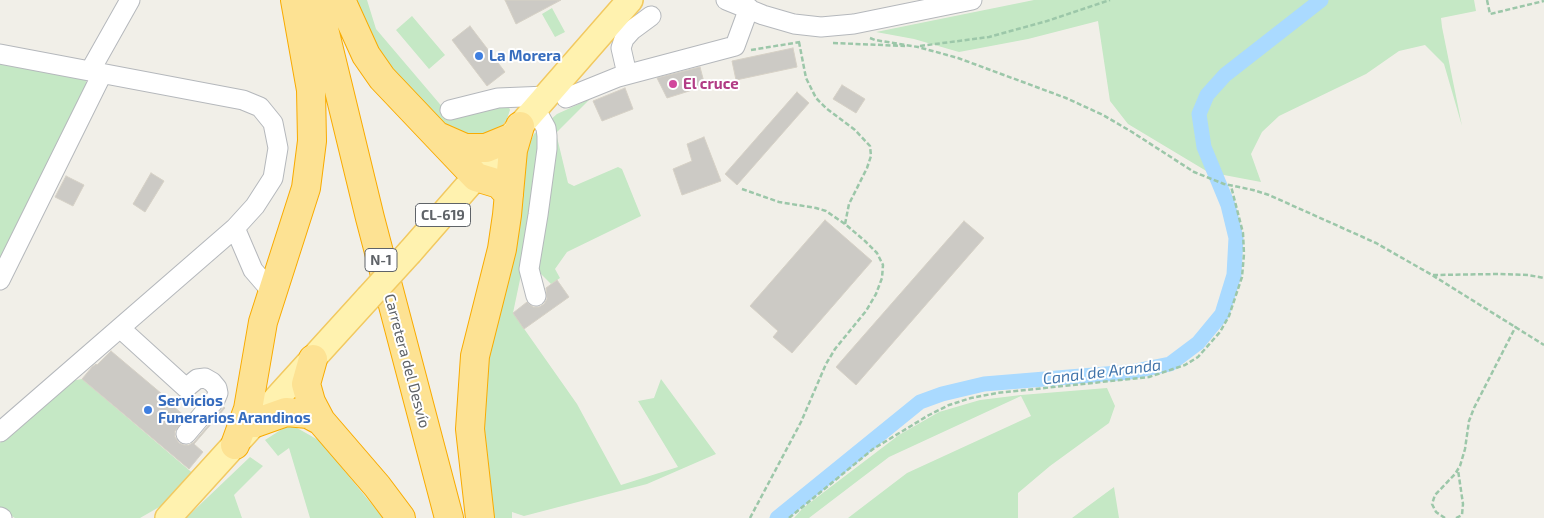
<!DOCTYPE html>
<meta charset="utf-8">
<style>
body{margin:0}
canvas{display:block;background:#f1efe8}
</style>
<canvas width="1544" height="518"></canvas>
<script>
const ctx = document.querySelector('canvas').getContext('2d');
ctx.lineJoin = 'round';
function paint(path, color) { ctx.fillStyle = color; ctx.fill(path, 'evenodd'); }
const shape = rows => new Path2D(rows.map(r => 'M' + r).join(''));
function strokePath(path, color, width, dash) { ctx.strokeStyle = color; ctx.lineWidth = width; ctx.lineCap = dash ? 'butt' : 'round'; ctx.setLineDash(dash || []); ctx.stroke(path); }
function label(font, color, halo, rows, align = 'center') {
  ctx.font = font + ' "Exo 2",sans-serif'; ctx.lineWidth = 4; ctx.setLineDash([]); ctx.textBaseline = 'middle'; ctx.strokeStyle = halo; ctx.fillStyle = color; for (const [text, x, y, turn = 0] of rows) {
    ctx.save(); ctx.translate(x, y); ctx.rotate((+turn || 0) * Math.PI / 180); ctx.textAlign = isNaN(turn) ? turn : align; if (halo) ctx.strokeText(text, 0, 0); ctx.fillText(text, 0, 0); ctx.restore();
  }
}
paint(shape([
 [352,0,367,0,376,29,450,116,508,105,510,110,507,119,501,127,490,134,478,139,441,125,389,72],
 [1034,0,1474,0,1476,11,1441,18,1442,27,1462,126,1444,64,1425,45,1399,51,1366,74,1279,116,1262,132,1251,154,1261,182,1208,172,1128,124,1110,101,1098,21,1028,39,959,52,914,39,876,32],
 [552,8,565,32,555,37,542,14],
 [412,16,445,55,429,69,396,30],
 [0,63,86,79,87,88,0,259],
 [590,99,556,133,568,183,574,186,618,167,622,169,641,216,567,252,555,269,560,278,551,284,535,268,522,270,513,313,577,404,621,485,678,467,638,401,654,398,661,379,716,454,647,484,524,516,512,512,512,518,488,518,483,412,488,331,520,163,534,134,557,114],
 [82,379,196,476,161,506,140,518,15,518,0,509,0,443,71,381],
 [1107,388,1115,406,1109,423,1050,466,1018,493,1018,518,848,518,907,473,1031,416,1021,396,889,457,809,518,794,518,803,508,899,435,939,412,980,400,1021,395],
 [290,424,320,441,383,518,310,518,289,448,278,456,265,440],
 [250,457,263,466,234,495,242,518,186,518],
 [1114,487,1119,518,1072,518]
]), '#c5e8c5');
strokePath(shape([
 [777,518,920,402,942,394,984,384,1130,372,1170,364,1198,343,1222,314,1234,275,1236,238,1228,205,1204,147,1199,114,1207,95,1225,75,1321,0]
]), '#aadaff', 15);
const building = shape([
 [505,0,561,0,516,24,505,0],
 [470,26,505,72,487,86,452,40,470,26],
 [793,48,797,67,736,80,732,61,793,48],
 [700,67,705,86,667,98,657,78,700,67],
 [842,85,865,99,856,113,833,99,842,85],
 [625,88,633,109,602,121,593,101,625,88],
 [797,92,809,103,737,185,725,174,797,92],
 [704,137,721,181,682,195,673,169,692,161,687,144,704,137],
 [151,173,164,181,145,212,133,204,151,173],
 [66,176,84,185,73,206,55,197,66,176],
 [825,220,872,261,792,353,773,337,778,331,750,306,825,220],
 [964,221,984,238,856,385,836,367,964,221],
 [557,280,569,297,524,329,513,313,527,302,533,307,539,307,544,304,547,299,546,288,557,280],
 [111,351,162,394,161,396,186,417,175,431,175,437,179,443,184,445,189,445,194,442,224,407,225,408,194,444,203,452,189,469,82,379,92,367,96,364,97,365,111,351]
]);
paint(building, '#cccac5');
strokePath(building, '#d6d1c6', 1);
const minor = shape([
 [726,0,763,15,794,24,821,27,854,24,972,0],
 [0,54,243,100,260,107,273,123,278,148,273,178,255,206,235,228],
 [90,71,130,0],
 [627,74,621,48,624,39,632,30,651,16],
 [566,98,618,77,735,46,749,8],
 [535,108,546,128,547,136,547,149,538,215,529,269,536,296],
 [450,110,498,98,547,96],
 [0,280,102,74],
 [120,328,186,388,197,379,205,378,212,382,217,388,218,393,215,400,186,434],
 [0,432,235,228,253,270,272,292],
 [0,517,2,518]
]);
const major = shape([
 [410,252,630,0],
 [168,518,368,298]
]);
const highway = shape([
 [317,0,370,218,449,518],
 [341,0,366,55,382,78,476,177,499,184,509,195],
 [440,137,465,148,486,148,508,139],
 [313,359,306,384,311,402,321,421,377,486,401,518],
 [255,423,286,412,308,414,321,421],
 [235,445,248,409,263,322,306,188,312,141,311,90,295,0],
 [480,518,470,429,475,356,502,249,507,215,513,150,520,126]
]);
strokePath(minor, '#b5b8bc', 21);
strokePath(major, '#f2c960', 28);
strokePath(highway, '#f9ab00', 30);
strokePath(shape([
 [1487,0,1490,14,1544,1],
 [870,38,875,40,918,47,958,58,1066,98,1103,115,1132,132,1194,172,1224,184,1253,190,1269,195,1376,243,1432,275,1544,345],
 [833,43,905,46],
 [920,46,989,37,1047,21,1110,0],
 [751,50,800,42],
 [742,189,779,202,816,208,826,211,845,224],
 [1433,275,1499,274,1528,275,1544,278],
 [750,518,801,422,826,364,835,349,866,311,876,294,882,278,883,265,877,253,865,241,845,224,849,204,867,168,871,156,870,146,855,130,827,109,816,98,806,78,799,42],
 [789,518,873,449,929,415,949,405,971,398,997,393,1149,377,1185,365,1198,357,1220,332,1229,316,1242,277,1244,254,1243,233,1231,186],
 [1445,518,1436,512,1432,504,1435,495,1455,474,1460,466,1465,449,1469,421,1474,408,1516,326],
 [1456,518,1462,515,1463,504,1458,470]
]), '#9cc7a9', 2.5, [5, 2.5]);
strokePath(minor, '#fff', 19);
strokePath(major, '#fff2af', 25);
strokePath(highway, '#fde293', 28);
const majorBridge = shape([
 [368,298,410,252]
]);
strokePath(majorBridge, '#f2c960', 28, []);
strokePath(majorBridge, '#fff2af', 25);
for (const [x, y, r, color] of [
 [479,56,5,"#3f7fe0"],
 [673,84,5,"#d1479c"],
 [148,410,5,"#3f7fe0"]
]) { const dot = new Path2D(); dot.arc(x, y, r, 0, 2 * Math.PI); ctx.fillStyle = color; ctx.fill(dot); strokePath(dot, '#fff', 2); }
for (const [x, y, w] of [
 [443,215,55],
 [381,260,32]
]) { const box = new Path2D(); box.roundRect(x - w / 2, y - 11.5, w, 23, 4); ctx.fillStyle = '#fff'; ctx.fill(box); strokePath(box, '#5f6368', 1); }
label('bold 14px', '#5f6368', null, [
 ["CL-619",443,215],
 ["N-1",381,260]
]);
label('bold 15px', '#366cbe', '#fff', [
 ["La Morera",489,56],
 ["Servicios",158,401],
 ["Funerarios Arandinos",158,418]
], 'left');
label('bold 15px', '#b23c85', '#fff', [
 ["El cruce",683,84]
], 'left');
label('15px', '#5f6368', '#fff', [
 ["Carretera del Desvío",407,361,75]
]);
label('italic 16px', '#4174aa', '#fff', [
 ["Canal de Aranda",1102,372,-7]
]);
</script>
